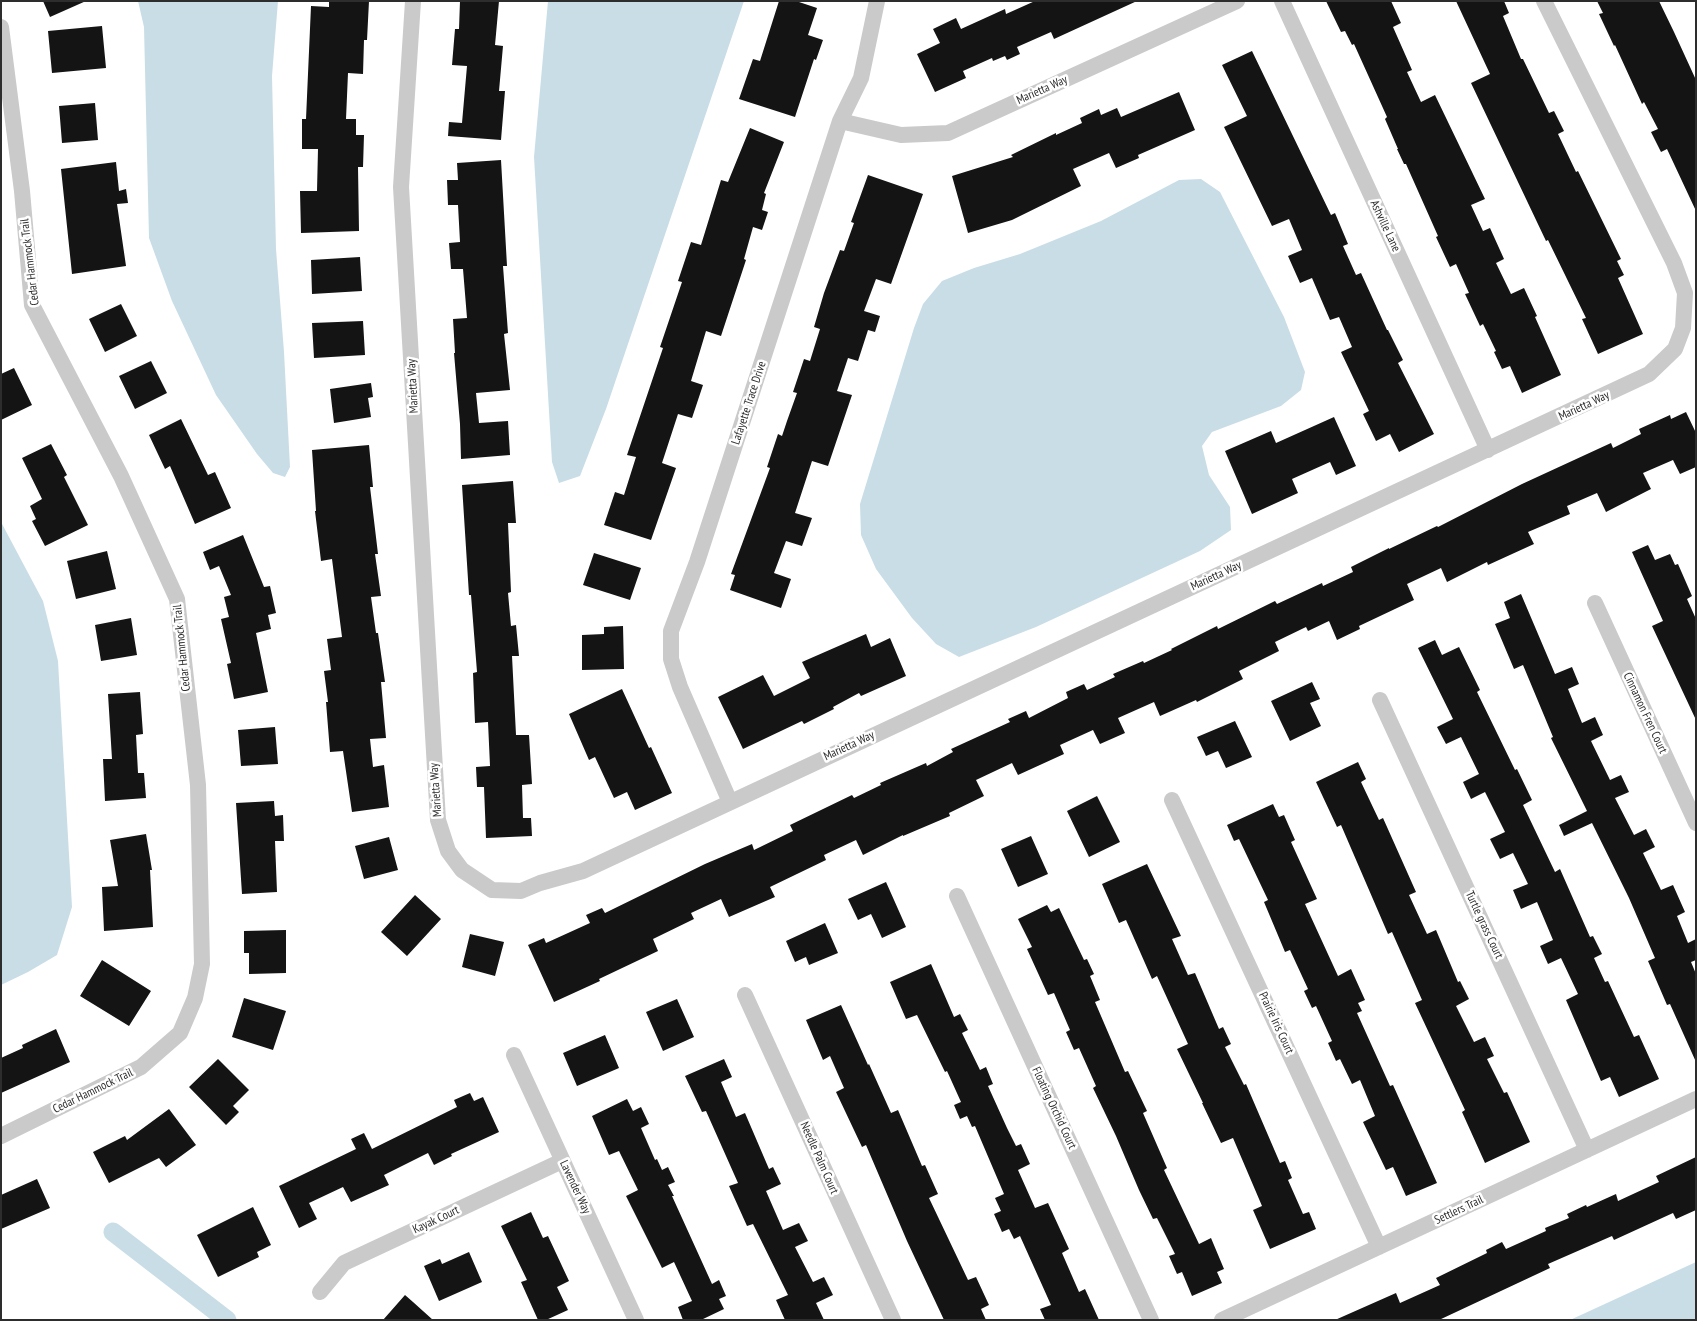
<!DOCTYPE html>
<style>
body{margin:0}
#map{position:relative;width:1697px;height:1321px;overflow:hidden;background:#fff;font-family:"PT Sans Narrow",sans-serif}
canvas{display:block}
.frame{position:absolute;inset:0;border:2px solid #2d2d2d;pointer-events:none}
</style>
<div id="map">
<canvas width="1697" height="1321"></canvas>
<div class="frame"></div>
</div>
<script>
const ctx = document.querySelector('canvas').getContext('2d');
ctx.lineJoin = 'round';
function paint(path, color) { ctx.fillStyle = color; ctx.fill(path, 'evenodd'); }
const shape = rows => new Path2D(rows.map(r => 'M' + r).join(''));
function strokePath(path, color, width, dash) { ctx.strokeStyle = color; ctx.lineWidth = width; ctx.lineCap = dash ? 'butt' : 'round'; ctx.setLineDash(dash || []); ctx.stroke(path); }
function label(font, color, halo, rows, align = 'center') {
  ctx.font = font + ' "PT Sans Narrow",sans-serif'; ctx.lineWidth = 5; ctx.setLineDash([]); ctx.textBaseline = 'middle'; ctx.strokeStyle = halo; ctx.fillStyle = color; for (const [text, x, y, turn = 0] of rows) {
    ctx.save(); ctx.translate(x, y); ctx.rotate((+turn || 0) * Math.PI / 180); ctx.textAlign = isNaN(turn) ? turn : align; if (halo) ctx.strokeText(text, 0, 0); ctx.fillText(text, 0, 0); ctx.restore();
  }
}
paint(shape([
 [138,1,278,1,272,76,276,249,284,352,290,467,285,477,273,473,257,454,216,395,172,301,149,238,144,27],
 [548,1,744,1,606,409,580,476,559,483,552,462,534,157],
 [1201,179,1220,192,1284,317,1305,372,1301,390,1281,406,1212,432,1202,446,1209,475,1230,507,1231,530,1200,551,1036,627,959,657,936,644,912,618,876,569,861,535,860,504,914,328,923,304,942,281,974,268,1020,254,1101,221,1179,180],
 [1,522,43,601,58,661,72,907,57,955,28,972,1,985],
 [1696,1262,1696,1320,1570,1320]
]), '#c9dde7');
strokePath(shape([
 [113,1232,227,1320]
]), '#c9dde7', 19);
paint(shape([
 [43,1,86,1,50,17],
 [329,1,369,1,367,40,364,40,363,74,348,73,346,119,356,119,356,135,364,135,363,167,358,167,359,231,301,233,300,191,317,191,318,149,302,149,302,119,306,119,311,6,329,7],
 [460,1,499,1,495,45,503,46,499,91,505,91,501,140,448,136,449,122,462,123,467,66,452,65,455,29,459,29],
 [779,1,796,1,817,8,808,35,823,40,816,60,814,59,795,117,739,99,753,59,760,61],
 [1035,1,1137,1,1054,39,1051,32,1017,47,1020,54,1007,60,1005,56,993,61,992,58,963,71,966,78,935,92,917,54,940,43,933,29,956,18,961,29,1005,9,1006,14],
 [1326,1,1391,1,1401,23,1393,27,1412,70,1407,72,1421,102,1435,95,1485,199,1471,205,1483,231,1490,228,1504,259,1496,263,1511,294,1524,288,1537,316,1535,317,1561,375,1522,393,1510,366,1502,369,1494,352,1496,351,1483,324,1480,326,1465,294,1469,293,1456,264,1450,267,1436,237,1438,236,1406,164,1404,164,1397,149,1398,149,1385,119,1387,117,1354,44,1352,45,1345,31,1341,32],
 [1456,1,1504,1,1509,13,1503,16,1521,59,1523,59,1549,113,1554,111,1564,131,1558,134,1576,172,1578,171,1621,259,1617,261,1624,275,1618,278,1643,334,1598,354,1582,319,1586,318,1548,240,1546,241,1471,83,1490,74],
 [1597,1,1659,1,1674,32,1696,80,1696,211,1667,149,1661,152,1651,132,1658,129,1644,102,1642,104,1615,45,1614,46,1599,14,1603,13],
 [102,26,106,68,52,73,48,31],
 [1252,51,1331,215,1335,213,1348,244,1343,246,1356,275,1361,273,1387,330,1388,330,1403,360,1398,363,1434,434,1399,452,1390,434,1376,441,1363,414,1369,411,1341,352,1352,347,1339,317,1330,320,1312,278,1300,283,1288,256,1302,250,1289,219,1272,226,1224,127,1247,116,1222,65],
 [1179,92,1195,130,1138,155,1139,158,1116,168,1109,153,1073,169,1081,186,1012,220,968,233,952,176,1013,157,1011,155,1056,133,1056,135,1082,123,1080,118,1099,109,1101,115,1117,108,1121,117],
 [95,103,98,140,62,143,59,106],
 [750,128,784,142,764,193,766,194,762,210,768,212,762,230,753,227,744,259,746,260,721,336,706,331,691,381,703,385,692,418,678,414,662,463,676,468,651,540,604,525,615,492,624,495,636,457,627,455,663,348,660,347,682,282,678,281,691,242,701,245,721,180,728,182],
 [501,160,507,266,503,266,508,333,504,334,510,390,476,393,479,423,508,421,510,455,461,459,460,424,454,353,455,353,453,319,467,318,463,269,451,269,449,243,460,242,458,205,448,205,447,180,458,180,457,163],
 [116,162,119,191,126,189,128,203,117,204,126,266,72,274,61,169],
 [868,175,923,194,891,284,876,279,864,311,880,316,875,332,868,330,858,361,848,358,837,391,852,395,828,466,812,461,795,513,812,518,802,546,786,541,774,573,791,579,781,608,730,590,735,575,731,574,770,468,767,467,778,434,782,436,787,421,797,393,793,392,804,359,810,361,820,329,814,327,824,293,840,250,844,251,854,223,851,222],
 [360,257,362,291,312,294,311,260],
 [121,304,137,336,105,352,89,319],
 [363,321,365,355,314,358,312,323],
 [151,361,167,393,135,409,119,376],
 [14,368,32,405,1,420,1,374],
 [371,383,373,397,368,398,371,417,334,423,330,389],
 [1686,412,1696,433,1696,467,1680,474,1673,460,1643,473,1651,489,1606,512,1597,493,1567,506,1570,514,1528,532,1534,544,1488,565,1487,562,1447,582,1441,568,1407,584,1414,600,1359,626,1360,629,1337,640,1329,621,1308,631,1306,627,1275,642,1279,651,1239,671,1243,679,1197,702,1196,700,1160,716,1154,702,1118,718,1125,733,1100,744,1093,730,1060,745,1064,754,1018,775,1012,763,976,780,984,796,949,813,950,816,903,836,903,835,863,855,856,840,824,855,826,860,770,887,775,897,729,917,721,899,691,913,694,919,653,939,658,951,599,979,600,981,554,1002,528,945,544,938,546,943,590,923,586,915,602,908,605,913,705,864,752,844,754,850,793,831,790,825,852,795,854,798,881,785,880,783,926,763,927,766,953,752,951,749,1010,722,1008,719,1026,711,1029,718,1068,698,1066,692,1084,684,1087,690,1115,677,1113,674,1143,661,1144,663,1172,650,1171,649,1217,626,1218,629,1275,601,1277,604,1322,583,1323,586,1353,572,1351,567,1389,548,1389,549,1437,526,1438,527,1522,484,1611,443,1613,448,1641,434,1639,429,1670,415,1671,419],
 [1334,417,1356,466,1336,475,1330,462,1292,479,1298,493,1252,514,1225,451,1271,431,1276,443],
 [181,419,208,475,215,472,231,508,195,524,170,466,165,469,149,435],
 [51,444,67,475,64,477,88,525,45,546,32,521,36,519,30,506,42,499,22,458],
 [369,445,373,487,370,487,378,554,375,554,381,596,371,597,376,633,378,633,385,682,381,682,386,738,370,739,373,767,384,765,389,807,352,812,343,751,330,752,326,702,328,702,324,671,331,670,327,639,342,637,332,559,321,561,315,511,316,511,312,450],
 [513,481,516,523,508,523,511,592,508,593,511,626,516,625,519,656,512,656,516,735,529,735,532,784,522,785,523,818,531,818,532,836,486,838,484,787,477,787,476,767,490,766,488,722,475,723,473,673,477,672,471,595,469,595,462,485],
 [243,535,264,587,270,586,276,613,268,615,271,629,256,633,268,692,234,699,227,664,231,663,221,619,229,617,224,597,231,595,219,566,210,570,203,552],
 [1648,545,1655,560,1670,554,1675,565,1678,564,1692,596,1687,599,1696,619,1696,720,1652,626,1663,621,1632,552],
 [107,551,116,589,76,599,67,561],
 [594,553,641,568,630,600,583,585],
 [1521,594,1555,674,1572,667,1579,684,1568,689,1582,723,1595,717,1603,735,1591,741,1610,780,1621,775,1629,792,1615,798,1634,835,1646,829,1655,847,1643,853,1661,890,1673,885,1685,912,1677,916,1688,943,1696,939,1696,960,1691,962,1696,974,1696,1062,1670,1004,1667,1005,1648,961,1655,958,1629,898,1592,823,1564,836,1559,825,1587,811,1551,738,1553,737,1523,665,1514,669,1495,624,1510,618,1504,602],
 [131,618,137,655,101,661,95,625],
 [623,626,624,669,582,670,582,635,604,634,604,627],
 [866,634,871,647,890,638,906,676,861,696,859,693,833,707,834,709,804,724,802,721,743,749,718,697,763,675,774,696,810,678,802,662],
 [1435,640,1442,655,1459,647,1480,690,1477,692,1515,770,1517,769,1532,800,1523,805,1555,872,1560,869,1590,937,1593,936,1602,954,1594,958,1605,982,1608,981,1634,1037,1639,1035,1659,1079,1619,1097,1610,1077,1601,1081,1566,1000,1578,994,1561,958,1548,964,1540,946,1553,940,1537,902,1521,909,1513,890,1528,884,1513,853,1500,859,1490,839,1505,832,1485,792,1471,799,1463,782,1479,774,1461,737,1446,744,1437,727,1453,719,1418,648],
 [1312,682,1320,699,1310,703,1321,726,1290,741,1271,701],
 [622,689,649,748,651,747,672,793,635,810,627,792,614,798,595,757,589,760,569,714],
 [140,692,143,734,136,735,138,773,144,773,146,798,105,801,103,759,112,759,108,694],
 [1235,721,1252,757,1226,768,1218,751,1206,756,1197,737],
 [275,727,278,764,241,766,238,730],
 [1358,762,1366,779,1361,782,1379,820,1383,818,1416,892,1409,895,1427,934,1436,930,1458,982,1460,981,1469,999,1456,1006,1474,1042,1485,1037,1494,1056,1487,1059,1504,1093,1507,1092,1530,1142,1485,1163,1462,1112,1465,1110,1415,1003,1422,1000,1392,932,1388,934,1341,825,1337,827,1316,782],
 [1097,796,1120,842,1089,857,1067,811],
 [274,801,275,816,283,815,284,841,275,841,277,892,242,894,236,803],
 [1273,804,1279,817,1284,815,1295,840,1291,842,1317,899,1305,904,1338,976,1351,969,1365,1000,1358,1003,1362,1011,1357,1013,1390,1086,1393,1085,1437,1183,1406,1196,1393,1167,1386,1170,1363,1122,1375,1116,1360,1080,1352,1084,1340,1059,1336,1061,1328,1043,1332,1041,1316,1006,1312,1008,1304,991,1308,989,1290,950,1285,952,1264,902,1268,900,1239,839,1234,841,1227,825],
 [146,834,152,870,150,870,153,927,104,931,102,887,118,886,110,840],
 [1031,836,1048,874,1018,887,1001,849],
 [389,837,398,870,364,879,355,846],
 [1147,864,1181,936,1172,939,1188,975,1195,973,1219,1029,1223,1027,1231,1044,1225,1047,1244,1085,1246,1084,1280,1163,1285,1161,1292,1178,1288,1180,1303,1214,1309,1212,1316,1229,1270,1249,1253,1210,1262,1206,1233,1138,1221,1143,1202,1103,1203,1103,1177,1049,1188,1044,1157,976,1152,979,1126,920,1119,923,1102,884],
 [886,882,906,927,882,938,871,914,858,920,848,899],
 [415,895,441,919,407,956,381,932],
 [1047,905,1051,912,1059,908,1084,960,1087,959,1094,974,1090,976,1100,1000,1095,1002,1125,1072,1128,1071,1147,1111,1143,1113,1167,1168,1164,1170,1199,1244,1211,1238,1224,1269,1217,1272,1222,1283,1192,1296,1182,1272,1177,1274,1169,1256,1175,1254,1157,1218,1153,1219,1139,1190,1116,1136,1093,1088,1096,1086,1079,1048,1074,1050,1066,1032,1070,1030,1054,993,1048,995,1027,949,1032,947,1018,919],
 [825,923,838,953,809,965,806,957,795,962,786,941],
 [286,930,286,973,249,974,249,953,244,953,244,931],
 [470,934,504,942,495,976,462,967],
 [102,960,151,991,129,1026,80,996],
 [931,964,954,1017,960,1014,968,1030,962,1033,980,1070,986,1067,993,1084,988,1086,1007,1128,1016,1146,1021,1144,1030,1164,1018,1170,1035,1208,1048,1203,1069,1249,1062,1253,1079,1292,1085,1289,1099,1320,1045,1320,1040,1309,1051,1305,1020,1236,1014,1239,1009,1229,1002,1232,994,1214,1001,1211,995,1198,1004,1194,975,1126,972,1127,967,1116,960,1119,954,1105,961,1102,947,1071,945,1072,917,1015,906,1019,890,982],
 [244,998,286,1011,273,1050,232,1037],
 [677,999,694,1037,663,1051,646,1012],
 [841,1005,868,1065,869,1064,891,1113,898,1110,922,1166,925,1165,938,1194,929,1198,968,1280,976,1277,989,1305,981,1309,986,1320,944,1320,907,1241,866,1145,862,1147,845,1111,836,1092,844,1088,830,1056,823,1060,806,1020],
 [56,1029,70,1062,1,1093,1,1058,23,1048,22,1045],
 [605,1035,619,1068,577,1086,563,1053],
 [218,1059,249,1090,233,1106,239,1112,226,1125,189,1087],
 [724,1059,732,1077,721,1082,736,1117,745,1113,769,1169,773,1167,781,1184,766,1191,783,1230,799,1223,808,1241,795,1247,813,1282,824,1277,833,1295,816,1303,824,1320,785,1320,776,1300,788,1295,753,1224,747,1226,729,1186,738,1183,706,1111,702,1112,685,1076],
 [470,1093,474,1101,483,1097,499,1132,451,1154,452,1156,434,1165,428,1153,384,1175,389,1185,351,1202,343,1187,309,1203,317,1219,299,1228,279,1186,356,1149,351,1139,364,1133,372,1149,457,1107,454,1100],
 [627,1099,633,1111,641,1107,649,1124,641,1128,655,1160,657,1159,662,1170,668,1167,675,1182,668,1185,674,1196,672,1196,712,1284,719,1280,726,1296,719,1299,724,1309,701,1320,683,1320,678,1307,692,1301,674,1262,662,1268,626,1196,638,1190,619,1151,609,1155,592,1116],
 [169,1109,196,1145,166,1167,159,1158,109,1183,93,1152,125,1136,127,1140],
 [1696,1157,1696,1210,1676,1219,1673,1213,1614,1240,1612,1236,1548,1264,1550,1268,1439,1320,1335,1320,1396,1293,1400,1303,1440,1285,1436,1278,1487,1253,1486,1250,1502,1242,1506,1249,1546,1231,1545,1228,1569,1218,1567,1214,1586,1205,1587,1207,1616,1194,1618,1201,1659,1182,1656,1176],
 [37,1179,50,1208,1,1229,1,1195],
 [253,1207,271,1245,257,1252,259,1257,218,1277,197,1235],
 [531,1212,543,1238,548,1236,569,1281,557,1287,568,1310,546,1320,538,1320,521,1282,527,1280,501,1226],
 [469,1252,482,1282,439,1301,424,1266,440,1259,442,1264],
 [405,1295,413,1302,433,1320,383,1320]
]), '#141414');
strokePath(shape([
 [413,1,401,187,438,820,448,851,462,870,492,890,521,891,540,883,583,871,1649,374,1675,349,1683,328,1685,293,1674,263,1544,1],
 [1282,1,1488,450],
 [1,27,22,191,32,305,121,476,177,599,198,785,202,964,195,998,180,1033,141,1067,1,1136],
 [840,121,901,135,948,133,1237,1],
 [1595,603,1696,823],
 [1380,700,1587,1150],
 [1172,800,1379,1247],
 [730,802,680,687,671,659,671,631,697,562,840,121,861,78,877,1],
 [957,896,1151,1320],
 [745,995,893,1320],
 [514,1055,636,1320],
 [320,1292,344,1263,562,1161],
 [1222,1320,1696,1099]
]), '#cacaca', 16);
label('12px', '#2d2d2d', '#fff', [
 ["Marietta Way",1042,90,-24],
 ["Ashville Lane",1385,226,65],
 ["Cedar Hammock Trail",30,262,-97],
 ["Marietta Way",413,386,-93],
 ["Lafayette Trace Drive",749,403,-72],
 ["Marietta Way",1584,406,-25],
 ["Marietta Way",1216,576,-25],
 ["Cedar Hammock Trail",182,648,-96],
 ["Cinnamon Fren Court",1645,713,65],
 ["Marietta Way",849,746,-25],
 ["Marietta Way",436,790,-94],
 ["Turtle grass Court",1484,925,65],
 ["Prairie Iris Court",1276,1023,65],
 ["Cedar Hammock Trail",93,1091,-26],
 ["Floating Orchid Court",1054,1108,65],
 ["Needle Palm Court",819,1158,66],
 ["Lavender Way",575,1187,65],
 ["Settlers Trail",1459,1210,-25],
 ["Kayak Court",436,1220,-25]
]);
</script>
